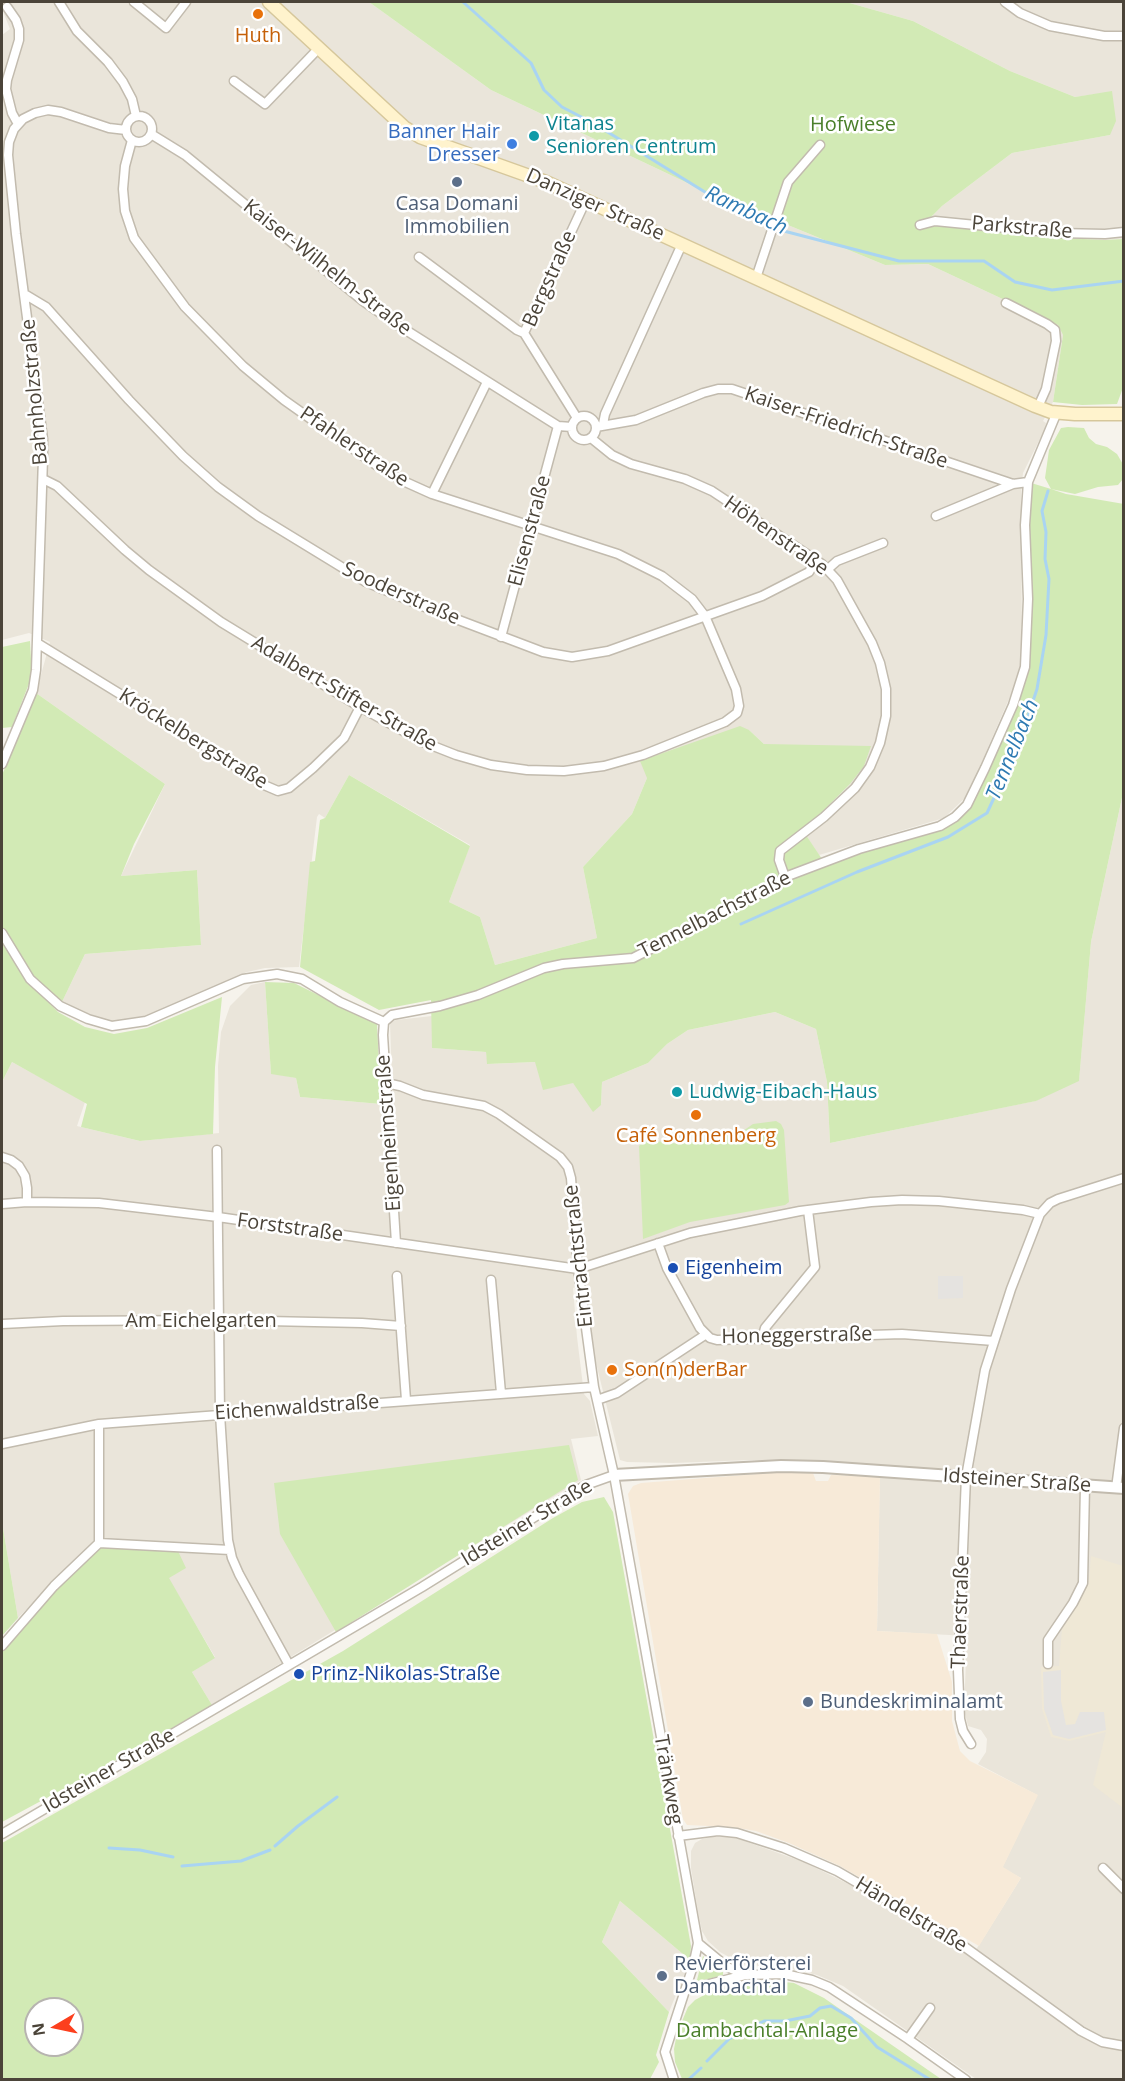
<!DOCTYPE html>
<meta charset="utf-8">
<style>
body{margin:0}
#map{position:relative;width:1125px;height:2081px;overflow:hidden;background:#f6f3ec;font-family:"Open Sans",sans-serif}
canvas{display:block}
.frame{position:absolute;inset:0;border:3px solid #4b4439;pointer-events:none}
.north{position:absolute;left:24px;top:1997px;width:60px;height:60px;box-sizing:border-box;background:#fff;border:2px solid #b7b4b0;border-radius:50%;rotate:261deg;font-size:16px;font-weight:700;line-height:24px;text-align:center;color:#4b4439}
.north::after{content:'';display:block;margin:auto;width:21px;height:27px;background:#fc3f1d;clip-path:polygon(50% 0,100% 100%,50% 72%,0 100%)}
</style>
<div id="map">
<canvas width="1125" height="2081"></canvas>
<div class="frame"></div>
<div class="north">N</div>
</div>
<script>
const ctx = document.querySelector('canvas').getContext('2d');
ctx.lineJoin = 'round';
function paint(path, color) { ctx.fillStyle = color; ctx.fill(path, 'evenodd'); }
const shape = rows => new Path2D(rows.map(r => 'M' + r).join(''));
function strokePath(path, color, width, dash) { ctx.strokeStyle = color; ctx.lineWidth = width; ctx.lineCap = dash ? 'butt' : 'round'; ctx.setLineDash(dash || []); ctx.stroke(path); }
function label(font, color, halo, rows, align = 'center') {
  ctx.font = font + ' "Open Sans",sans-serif'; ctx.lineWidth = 5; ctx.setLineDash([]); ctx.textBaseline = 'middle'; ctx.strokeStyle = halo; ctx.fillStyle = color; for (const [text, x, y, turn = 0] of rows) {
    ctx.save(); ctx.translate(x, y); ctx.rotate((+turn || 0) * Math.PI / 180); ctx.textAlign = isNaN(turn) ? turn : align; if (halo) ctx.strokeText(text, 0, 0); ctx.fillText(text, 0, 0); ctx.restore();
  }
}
paint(shape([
 [2,2,369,2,491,90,698,188,885,265,928,264,1058,325,1063,335,1053,402,1043,421,1046,423,1045,429,1023,473,1021,492,1022,659,1015,685,967,796,944,818,819,855,802,829,821,813,850,784,771,745,764,744,749,730,647,778,632,814,583,867,597,938,495,965,480,917,449,902,470,845,349,775,325,818,319,814,317,817,299,967,265,968,247,972,143,1018,120,1022,107,1020,61,1004,85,954,201,945,197,870,121,876,165,784,36,693,50,642,29,633,2,640,2,35,10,29,2,9],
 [846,2,1123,2,1123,239,1105,240,1040,237,935,225,931,217,942,206,1012,153,1110,135,1112,92,1075,97,1010,71,913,21],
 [1123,793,1123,2079,976,2079,843,1986,817,1975,797,1970,742,1964,720,1952,708,1941,702,1931,698,1912,691,1868,691,1851,695,1843,702,1839,712,1837,733,1837,804,1862,891,1905,972,1956,1021,1878,1002,1868,1037,1795,978,1764,986,1752,987,1739,981,1730,968,1726,964,1709,967,1636,877,1631,880,1465,817,1461,750,1460,673,1463,627,1462,620,1460,595,1359,585,1285,573,1288,577,1337,584,1394,590,1401,598,1436,571,1439,581,1480,212,1705,192,1672,215,1657,168,1578,98,1540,51,1584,18,1618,2,1522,2,1082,12,1062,85,1102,77,1126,81,1127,140,1141,219,1133,218,1066,221,1032,230,1006,251,985,265,982,271,1073,296,1078,300,1097,393,1105,390,1023,396,1020,432,1016,432,1048,486,1052,488,1064,535,1062,573,1083,601,1105,602,1082,648,1063,667,1044,688,1030,775,1012,816,1029,827,1082,830,1143,1035,1101,1079,1080,1091,942],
 [620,1901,690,1960,669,2012,602,1942]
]), '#eae5da');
paint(shape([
 [783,1472,813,1473,816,1481,828,1481,831,1475,880,1476,877,1631,937,1634,952,1682,952,1721,960,1751,970,1761,1038,1795,1003,1867,1021,1878,979,1946,840,1866,789,1843,756,1831,732,1827,687,1825,683,1819,628,1494,633,1486,641,1483]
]), '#f7ead8');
paint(shape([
 [1091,1556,1123,1566,1123,1808,1093,1785,1106,1732,1069,1741,1051,1737,1042,1709,1041,1667,1059,1666,1062,1629,1080,1600,1089,1579]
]), '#efe8d6');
paint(shape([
 [369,2,846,2,913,21,1010,71,1075,97,1112,91,1116,121,1110,135,1012,153,942,206,931,217,936,225,1040,237,1105,240,1123,239,1124,385,1117,404,1082,405,1053,402,1063,335,1058,325,928,264,885,265,698,188,491,90],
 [1068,427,1084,428,1089,438,1096,444,1107,447,1117,454,1124,466,1123,479,1118,485,1098,487,1075,494,1051,489,1066,494,1124,504,1123,793,1091,942,1079,1081,1036,1101,830,1143,827,1082,816,1029,775,1012,688,1030,667,1044,648,1063,602,1082,601,1105,593,1112,573,1083,543,1090,535,1062,487,1064,486,1052,432,1048,431,1000,379,1010,300,967,310,862,315,861,320,820,325,818,349,775,470,846,449,902,480,917,495,965,597,938,583,867,632,814,647,778,640,761,740,726,749,730,764,744,871,746,864,766,850,784,821,813,802,829,824,862,940,826,967,805,1025,667,1028,482,1051,489,1045,478,1049,450,1061,428],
 [30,641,32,676,12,727,2,728,2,647],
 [36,693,165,784,134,844,121,876,197,870,201,945,85,954,61,1004,32,977,2,930,2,775],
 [2,942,25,978,58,1012,85,1027,114,1034,147,1028,222,997,215,1067,213,1134,140,1141,81,1127,87,1104,12,1062,2,1082],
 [265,982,294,983,377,1024,381,1104,300,1097,296,1078,271,1074],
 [776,1121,781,1124,784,1130,789,1202,785,1205,690,1222,643,1239,639,1146,646,1140,681,1144,740,1133,753,1124],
 [569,1445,578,1480,336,1632,280,1534,274,1483],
 [604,1497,613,1512,691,1946,690,1960,620,1901,602,1942,669,2012,656,2055,659,2062,650,2079,2,2079,2,1843,343,1651,553,1518,582,1502],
 [36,2009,72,2009,72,2045,36,2045],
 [2,1522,18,1618,2,1636],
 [102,1546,178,1551,186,1568,169,1578,215,1658,192,1672,212,1705,104,1767,2,1822,2,1651,57,1586],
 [703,1956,723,1971,723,1975,699,1982,697,1980],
 [775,1981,794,1983,824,1998,941,2079,682,2079,675,2062,674,2049,677,2033,688,2007,695,2000,710,1992,738,1986]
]), '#d2eab5');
paint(shape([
 [938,1276,963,1276,963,1298,938,1299],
 [1061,1670,1061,1701,1066,1725,1075,1724,1080,1712,1104,1712,1106,1730,1069,1739,1053,1735,1044,1709,1043,1672]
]), '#e5e3e0');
strokePath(shape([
 [463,2,531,63,544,90,562,107,593,123,726,205,780,230,899,261,984,261,1015,282,1052,290,1124,281],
 [741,924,857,872,948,837,987,813,1018,746,1037,689,1046,635,1049,579,1045,559,1046,532,1042,511,1048,491],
 [275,1846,298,1826,337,1797],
 [109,1848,140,1850,173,1857],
 [182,1866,241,1861,270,1850],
 [707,2061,729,2039,764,2021,785,2021,810,2016,820,2008,831,2006,851,2018,877,2047,929,2079],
 [688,2080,701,2068]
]), '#a9d4f2', 3);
const minor = shape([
 [59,2,77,31,108,62,123,82,132,99,136,116],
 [134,2,166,28,186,2],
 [1005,2,1020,13,1050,26,1104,36,1124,36],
 [7,7,16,20,19,29,19,40,7,80,6,89,12,113,18,124],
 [234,81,265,104,319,48],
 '126 129a13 13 0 1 1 26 0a13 13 0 1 1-26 0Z',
 [151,134,185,155,363,301,393,322,558,426,572,427],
 [920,225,935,221,1057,233,1105,234,1124,232],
 [419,257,517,330,524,333],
 [756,278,788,182,820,145],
 [26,295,46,307,129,400,183,456,218,487,258,516,366,582,427,608,543,652,572,657,608,651,762,596,809,572,816,560],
 [1006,303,1047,324,1055,330,1056,341,1046,389,1038,407],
 '572 428a12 12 0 1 1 24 0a12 12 0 1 1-24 0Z',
 [577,418,524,333,586,200],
 [603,424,605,414,682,244],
 [596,427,636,420,703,393,718,389,732,389,1013,484,1028,482],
 [591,438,612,455,631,464,685,479,712,491,822,564,837,580,872,643,880,663,886,689,886,716,880,743,870,767,855,788,824,817,780,851,779,860,785,877],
 [43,479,57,486,125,550,149,570,221,622,360,707,423,742,456,755,491,765,527,770,564,771,604,766,643,755,725,722,737,713,739,706,736,689,705,616,692,599,662,576,618,554,432,494,401,480,376,465,284,400,243,366,185,307,134,238,125,211,123,189,125,166,132,140],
 [432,494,487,382],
 [936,516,1013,484],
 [828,569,837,561,883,543],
 [501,637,558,426],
 [37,643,190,737,264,785,278,791,289,788,313,768,344,738,360,707],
 [2,764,33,690,36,670,43,458,43,439,16,234,8,155,9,142,14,129,23,119,35,113,48,110,61,112,109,128,126,130],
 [2,933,30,979,60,1006,88,1019,112,1026,146,1021,243,979,277,974,302,979,340,1002,384,1022],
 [384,1022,392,1015,440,1006,478,995,544,968,563,964,633,958,772,887,785,877,859,849,940,826,955,817,967,805,985,768,1013,705,1025,667,1028,599,1025,525,1028,482,1057,412],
 [384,1022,383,1035,396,1243],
 [386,1083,400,1086,423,1095,484,1106,499,1114,560,1157,568,1167,571,1178,578,1269,594,1387,614,1475,698,1943,693,1966,665,2052,674,2080],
 [217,1150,220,1414,228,1540,232,1558,239,1574,289,1665],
 [2,1157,11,1160,19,1166,25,1176,27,1188,27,1202],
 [2,1204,27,1202,99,1203,218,1217,578,1269,690,1233,800,1211,871,1202,902,1200,939,1201,1023,1210,1040,1214],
 [658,1243,667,1268,700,1328,710,1338,717,1340,902,1334,994,1341],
 [397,1276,406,1400],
 [491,1280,501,1393],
 [2,1324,63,1321,219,1320,362,1323,401,1326],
 [762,1339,765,1328,815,1267,808,1210],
 [597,1400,617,1393,705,1335],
 [2,1444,99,1424,594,1387],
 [1116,1488,1124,1428],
 [99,1543,230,1550],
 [2,1646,54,1586,99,1543,99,1424],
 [1048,1664,1048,1640,1073,1603,1083,1583,1085,1486],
 [971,1744,963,1731,960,1719,958,1670,966,1477,985,1370,1011,1289,1040,1214,1050,1203,1058,1199,1124,1178],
 [2,1834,422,1587,586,1485,614,1475],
 [678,1836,718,1831,737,1833,784,1848,837,1871,951,1937,1081,2031,1102,2042,1124,2046],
 [1103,1868,1124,1889],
 [698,1943,727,1967,746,1975,784,1974,812,1980,829,1987,908,2039,966,2080],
 [686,1990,745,1975],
 [908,2039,930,2008]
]);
const tertiary = shape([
 [614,1475,781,1466,823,1467,1124,1488]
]);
const secondary = shape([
 [269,2,404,127,420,137,546,182,1035,406,1051,412,1075,414,1124,414]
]);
strokePath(minor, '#c2bbae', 11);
strokePath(tertiary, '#c2bbae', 14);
strokePath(secondary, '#d6c79b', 15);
strokePath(minor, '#fff', 8);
strokePath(tertiary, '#fff', 10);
strokePath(secondary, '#fff3cd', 12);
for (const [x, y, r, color] of [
 [258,14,6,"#e8710a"],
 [534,136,6,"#0f9aa8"],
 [512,144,6,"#3f7fe0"],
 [457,182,6,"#5c6f8a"],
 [677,1092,6,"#0f9aa8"],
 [696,1115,6,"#e8710a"],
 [673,1268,6,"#1a4fb4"],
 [612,1370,6,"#e8710a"],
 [299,1674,6,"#1a4fb4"],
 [808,1702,6,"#5c6f8a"],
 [662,1976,6,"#5c6f8a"]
]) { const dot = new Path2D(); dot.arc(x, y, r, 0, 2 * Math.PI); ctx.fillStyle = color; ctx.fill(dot); strokePath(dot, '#fff', 2); }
label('20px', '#c56008', '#fff', [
 ["Huth",258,36],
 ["Café Sonnenberg",696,1136],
 ["Son(n)derBar",624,1370,"left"]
]);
label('20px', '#0d838f', '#fff', [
 ["Vitanas",546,124],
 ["Senioren Centrum",546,147],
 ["Ludwig-Eibach-Haus",689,1092]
], 'left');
label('20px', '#4a7f2a', '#fff', [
 ["Hofwiese",853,125],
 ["Dambachtal-Anlage",767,2031]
]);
label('20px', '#366cbe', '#fff', [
 ["Banner Hair",500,132],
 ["Dresser",500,155]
], 'right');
label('20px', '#4e5e75', '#fff', [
 ["Casa Domani",457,204,"center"],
 ["Immobilien",457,227,"center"],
 ["Bundeskriminalamt",820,1702],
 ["Revierförsterei",674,1964],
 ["Dambachtal",674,1987]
], 'left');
label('20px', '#4b4439', '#fff', [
 ["Danziger Straße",595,205,24],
 ["Parkstraße",1022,228,5],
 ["Kaiser-Wilhelm-Straße",327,268,38],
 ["Bergstraße",550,279,-66],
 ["Bahnholzstraße",35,392,-95],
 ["Kaiser-Friedrich-Straße",846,428,19],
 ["Pfahlerstraße",354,447,34],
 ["Elisenstraße",530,531,-75],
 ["Höhenstraße",776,536,35],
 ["Sooderstraße",401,594,24],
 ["Adalbert-Stifter-Straße",344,694,30],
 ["Kröckelbergstraße",193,739,32],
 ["Tennelbachstraße",715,915,-27],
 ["Eigenheimstraße",389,1133,-94],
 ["Forststraße",290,1228,8],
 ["Eintrachtstraße",579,1256,-96],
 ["Am Eichelgarten",201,1321],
 ["Honeggerstraße",797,1336,-1],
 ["Eichenwaldstraße",297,1408,-4],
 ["Idsteiner Straße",1017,1481,4],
 ["Idsteiner Straße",527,1523,-31],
 ["Thaerstraße",961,1612,-88],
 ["Idsteiner Straße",109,1771,-30],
 ["Tränkweg",668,1780,80],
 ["Händelstraße",911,1915,31]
]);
label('20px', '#164399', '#fff', [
 ["Eigenheim",685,1268],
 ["Prinz-Nikolas-Straße",311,1674]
], 'left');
label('italic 21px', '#2e7ab2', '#fff', [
 ["Rambach",746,211,25],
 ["Tennelbach",1013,750,-68]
]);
</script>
